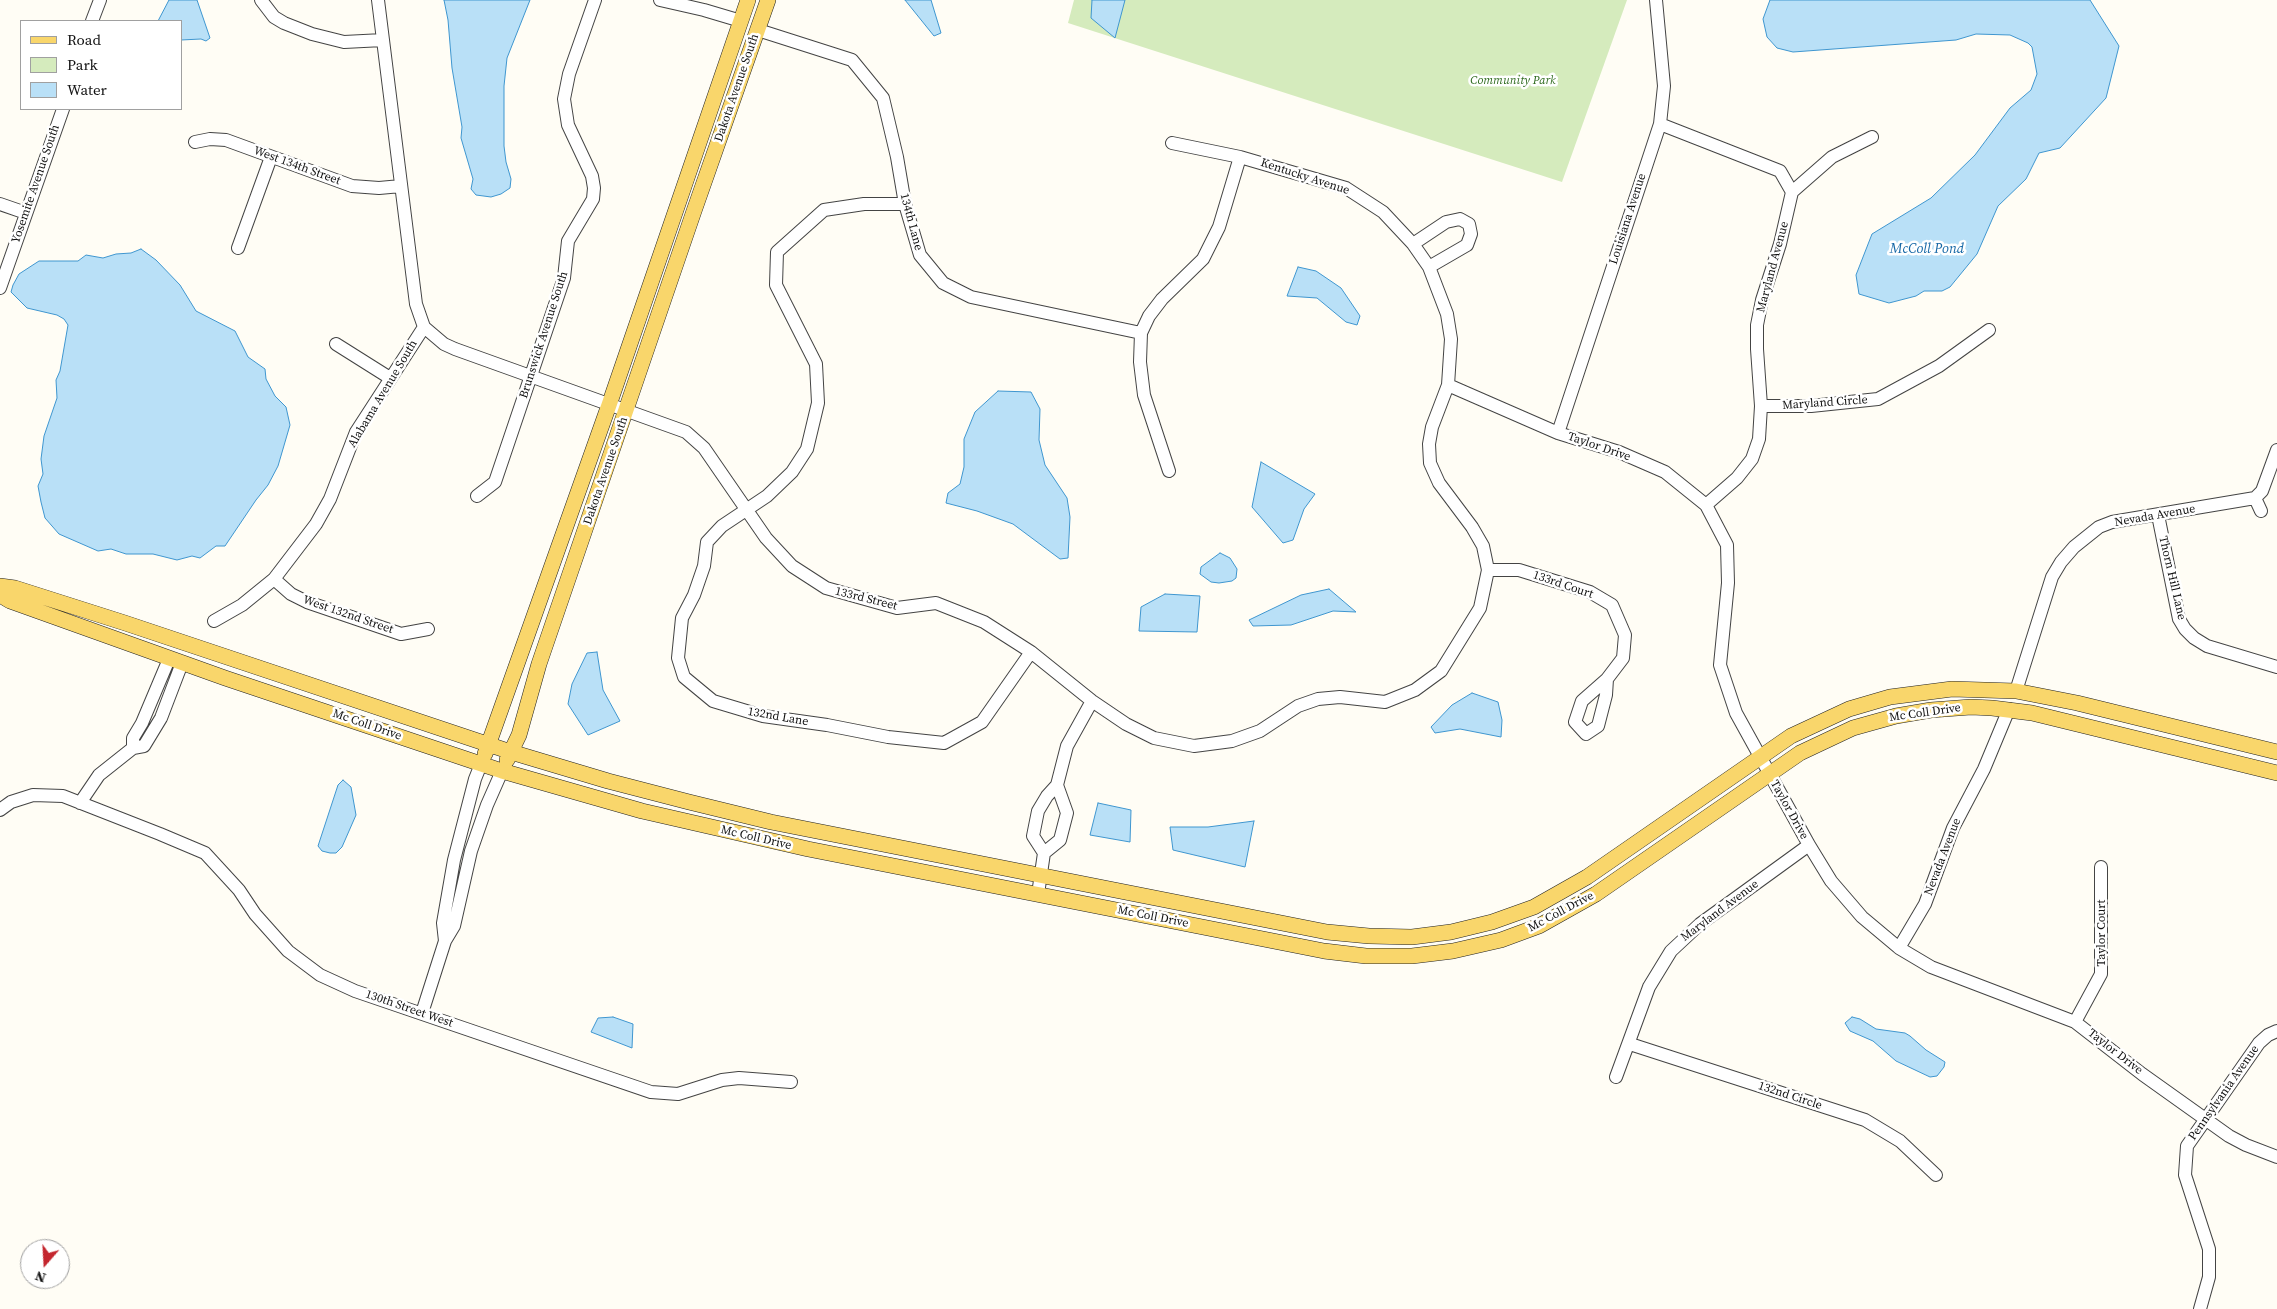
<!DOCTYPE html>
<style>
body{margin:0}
#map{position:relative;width:2277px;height:1309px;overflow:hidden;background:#fffdf5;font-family:"Source Serif 4",serif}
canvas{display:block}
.legend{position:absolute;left:20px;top:20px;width:162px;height:90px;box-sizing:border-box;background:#fff;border:1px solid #a0a0a0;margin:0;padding:6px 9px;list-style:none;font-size:15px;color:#111}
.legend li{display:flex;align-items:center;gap:10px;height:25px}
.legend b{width:25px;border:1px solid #a0a0a0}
.north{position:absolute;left:20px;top:1239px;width:50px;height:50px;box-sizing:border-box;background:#fff;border:1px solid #a0a0a0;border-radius:50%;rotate:199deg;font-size:14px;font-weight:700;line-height:20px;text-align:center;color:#111}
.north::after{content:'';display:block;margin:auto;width:18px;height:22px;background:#c4262e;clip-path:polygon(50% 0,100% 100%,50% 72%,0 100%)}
</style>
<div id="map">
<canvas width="2277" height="1309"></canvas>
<ul class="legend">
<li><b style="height:6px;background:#f9d66b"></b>Road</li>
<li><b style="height:14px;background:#d5ebbd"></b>Park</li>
<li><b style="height:14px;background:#b9e0f7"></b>Water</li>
</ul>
<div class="north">N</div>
</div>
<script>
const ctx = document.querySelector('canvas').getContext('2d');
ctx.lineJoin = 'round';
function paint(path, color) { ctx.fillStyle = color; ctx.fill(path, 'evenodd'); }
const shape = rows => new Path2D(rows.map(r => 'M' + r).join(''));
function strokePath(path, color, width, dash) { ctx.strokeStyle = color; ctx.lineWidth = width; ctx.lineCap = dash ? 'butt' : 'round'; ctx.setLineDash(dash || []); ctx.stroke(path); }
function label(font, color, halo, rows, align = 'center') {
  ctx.font = font + ' "Source Serif 4",serif'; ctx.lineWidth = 5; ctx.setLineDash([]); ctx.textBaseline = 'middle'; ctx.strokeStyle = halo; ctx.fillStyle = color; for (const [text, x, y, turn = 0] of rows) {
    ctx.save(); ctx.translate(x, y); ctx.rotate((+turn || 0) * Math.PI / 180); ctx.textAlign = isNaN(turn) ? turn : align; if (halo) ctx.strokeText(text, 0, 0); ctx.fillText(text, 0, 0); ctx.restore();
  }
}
paint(shape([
 [1074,0,1627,0,1562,182,1068,23]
]), '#d5ebbd');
const water = shape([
 [169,0,197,0,210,38,206,41,201,39,181,40,181,21,158,21,169,0],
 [444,0,530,0,507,58,504,86,504,146,506,162,511,179,510,188,501,194,491,197,476,195,471,189,473,179,461,138,462,127,452,68,448,20,444,0],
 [905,0,931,0,941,33,934,36,905,0],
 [1092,0,1125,0,1115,38,1091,18,1092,0],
 [1770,0,2090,0,2119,46,2106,98,2060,148,2039,153,2026,179,1998,206,1977,254,1950,287,1942,291,1924,291,1916,296,1889,303,1859,294,1856,275,1872,234,1931,198,1975,155,2010,108,2031,90,2037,74,2032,47,2028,43,2010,35,1976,34,1956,40,1793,52,1777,48,1767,37,1763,19,1770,0],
 [141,249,156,260,180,285,196,311,235,331,248,357,265,369,266,379,275,396,286,407,290,425,278,466,268,485,256,500,225,546,216,546,200,558,192,556,177,560,153,554,126,554,111,549,98,551,59,534,45,518,41,502,38,486,43,474,41,459,44,436,57,398,56,380,60,371,68,325,64,319,57,315,27,308,11,292,13,285,19,274,39,261,78,261,86,255,103,258,116,254,131,253,141,249],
 [1298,267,1316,271,1341,288,1360,316,1357,325,1346,322,1317,298,1287,296,1298,267],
 [998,391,1031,392,1040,409,1039,440,1045,465,1067,498,1070,517,1068,558,1060,559,1013,524,977,511,946,503,948,493,960,484,964,467,964,439,975,412,998,391],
 [1261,462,1315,494,1304,509,1293,540,1283,543,1252,507,1261,462],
 [1220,553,1230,558,1237,569,1236,578,1232,581,1219,583,1211,582,1200,574,1201,567,1220,553],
 [1329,589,1356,612,1333,611,1291,625,1253,626,1249,620,1301,595,1329,589],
 [1165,594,1200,596,1197,632,1139,631,1141,607,1165,594],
 [597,652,603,690,620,721,588,735,568,704,572,684,587,653,597,652],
 [1472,693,1498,702,1502,720,1501,737,1460,729,1435,733,1431,727,1452,705,1472,693],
 [343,780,351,787,356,815,342,847,336,853,330,853,322,851,318,846,338,785,343,780],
 [1098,803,1131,810,1130,842,1090,835,1098,803],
 [1254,821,1245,867,1173,850,1170,827,1208,827,1254,821],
 [613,1017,633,1024,632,1048,591,1032,598,1018,613,1017],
 [1852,1017,1860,1019,1876,1029,1905,1033,1910,1036,1926,1050,1945,1062,1944,1067,1937,1076,1930,1077,1896,1061,1873,1041,1850,1031,1845,1023,1852,1017]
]);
paint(water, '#b9e0f7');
strokePath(water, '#3f96cf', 1);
const minor = shape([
 [261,0,274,17,284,23,312,34,344,42,383,40],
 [660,0,704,10,741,21],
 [92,21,100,0],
 [758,30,852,60,883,98,897,157,905,204,920,255,943,283,971,297,1141,333],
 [1660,124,1780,171,1792,192,1780,244,1762,300,1757,325,1757,349,1761,406,1759,439,1752,459,1737,478,1706,505],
 [195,142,210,139,226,140,352,186,379,188,401,186],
 [1792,192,1832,157,1872,137],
 [0,204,26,213],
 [905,204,864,204,824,210,777,252,776,285,816,364,818,403,807,449,792,472,767,496,722,526,707,542,704,566,694,595,682,618,678,658,684,677,713,701,763,716,827,725,888,737,944,743,982,722,1031,652],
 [1413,244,1446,222,1460,219,1469,224,1471,234,1467,245,1429,267],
 [238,248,271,157],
 [0,288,63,109],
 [424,327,444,344,455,349,686,432,704,448,766,538,792,566,826,588,897,608,936,603,984,622,1031,652,1092,701,1126,724,1154,738,1194,746,1232,741,1260,731,1298,706,1318,699,1340,697,1385,702,1415,690,1441,671,1480,608,1488,570,1483,546,1472,527,1439,483,1430,463,1429,444,1432,427,1448,385,1451,339,1447,314,1429,267,1413,244,1383,212,1346,188,1240,157,1172,143],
 [336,344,390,378],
 [1448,385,1558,433,1619,452,1665,472,1706,505,1727,545,1728,583,1720,665,1736,713,1809,845,1831,881,1862,917,1899,948,1931,967,2075,1022,2142,1074,2229,1136,2246,1145,2277,1157],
 [1761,406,1811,406,1878,399,1939,366,1989,330],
 [1558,433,1660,124,1664,86,1656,0],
 [1169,471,1144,395,1140,362,1141,333,1149,316,1162,299,1203,259,1219,227,1240,157],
 [477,496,495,482,564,278,568,241,593,199,594,188,592,176,568,125,564,99,569,74,595,0],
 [2255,498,2261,511],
 [2158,515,2179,619,2185,629,2194,638,2207,646,2277,667],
 [1488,570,1519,570,1590,592,1612,605,1625,635,1623,658,1607,679,1582,701,1575,722,1586,734,1598,726,1606,695,1607,679],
 [274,579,291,594,307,602,401,634,428,629],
 [214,621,242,605,274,579,316,524,330,499,356,432,424,327,416,304,378,0],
 [2016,691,2052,577,2061,562,2074,547,2099,527,2112,522,2255,498,2262,491,2277,450],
 [133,748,133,738,142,723,169,659],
 [1057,785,1067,813,1060,840,1044,853,1033,836,1038,811,1047,796,1057,785,1067,746,1092,701],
 [80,803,99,775,133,748,144,746,161,718,182,663],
 [0,810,11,802,33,795,63,796,160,834,205,853,239,890,255,914,288,951,320,975,355,991,651,1092,678,1094,722,1080,739,1078,791,1082],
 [1038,894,1044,853],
 [445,941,443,923,454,860,475,779,481,764],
 [1899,948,1925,904,1953,828,1984,769,2009,709],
 [422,1013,445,941,454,926,471,851,487,805,502,771],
 [2075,1022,2101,974,2101,867],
 [1630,1044,1865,1120,1900,1141,1936,1175],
 [1616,1077,1649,987,1671,951,1700,924,1809,845],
 [2200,1309,2209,1277,2209,1249,2185,1175,2187,1146,2259,1043,2268,1035,2277,1031]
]);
const major = shape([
 [0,586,15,588,125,623,511,752,608,781,689,802,771,822,1327,932,1369,936,1412,937,1451,932,1492,922,1534,907,1587,877,1791,736,1849,709,1890,697,1952,689,2016,691,2077,703,2277,752],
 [0,595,10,601,225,678,502,771,642,811,808,849,1324,951,1366,956,1412,956,1453,951,1501,940,1539,926,1596,894,1800,753,1853,728,1896,716,1931,710,1971,707,1992,708,2032,713,2277,773],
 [485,754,609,405,748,0],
 [507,760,519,735,539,664,694,211,768,0]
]);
strokePath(minor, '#444', 14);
strokePath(major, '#222', 16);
strokePath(minor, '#fff', 12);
strokePath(major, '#f9d66b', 15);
label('italic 12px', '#2f6b1f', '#fff', [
 ["Community Park",1513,81]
]);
label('12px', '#111', '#fff', [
 ["Dakota Avenue South",737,88,-71],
 ["West 134th Street",297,166,20],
 ["Kentucky Avenue",1305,177,18],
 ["Yosemite Avenue South",36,184,-71],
 ["Louisiana Avenue",1628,219,-72],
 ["134th Lane",911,222,75],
 ["Maryland Avenue",1773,267,-75],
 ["Brunswick Avenue South",544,335,-72],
 ["Alabama Avenue South",383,394,-59],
 ["Maryland Circle",1825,403,-4],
 ["Taylor Drive",1599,447,19],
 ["Dakota Avenue South",606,471,-71],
 ["Nevada Avenue",2155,516,-10],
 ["Thorn Hill Lane",2172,578,77],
 ["133rd Court",1563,585,19],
 ["133rd Street",866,599,14],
 ["West 132nd Street",348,615,19],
 ["Mc Coll Drive",1925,713,-8],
 ["132nd Lane",778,717,10],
 ["Mc Coll Drive",367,725,19],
 ["Taylor Drive",1789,810,61],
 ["Mc Coll Drive",756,838,13],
 ["Nevada Avenue",1943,857,-69],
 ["Maryland Avenue",1720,911,-37],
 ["Mc Coll Drive",1561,912,-28],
 ["Mc Coll Drive",1153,917,11],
 ["Taylor Court",2102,933,-90],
 ["130th Street West",409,1009,19],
 ["Taylor Drive",2115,1052,38],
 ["Pennsylvania Avenue",2224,1093,-55],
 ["132nd Circle",1790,1096,18]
]);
label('italic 14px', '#1768a6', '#fff', [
 ["McColl Pond",1927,249]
]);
</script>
